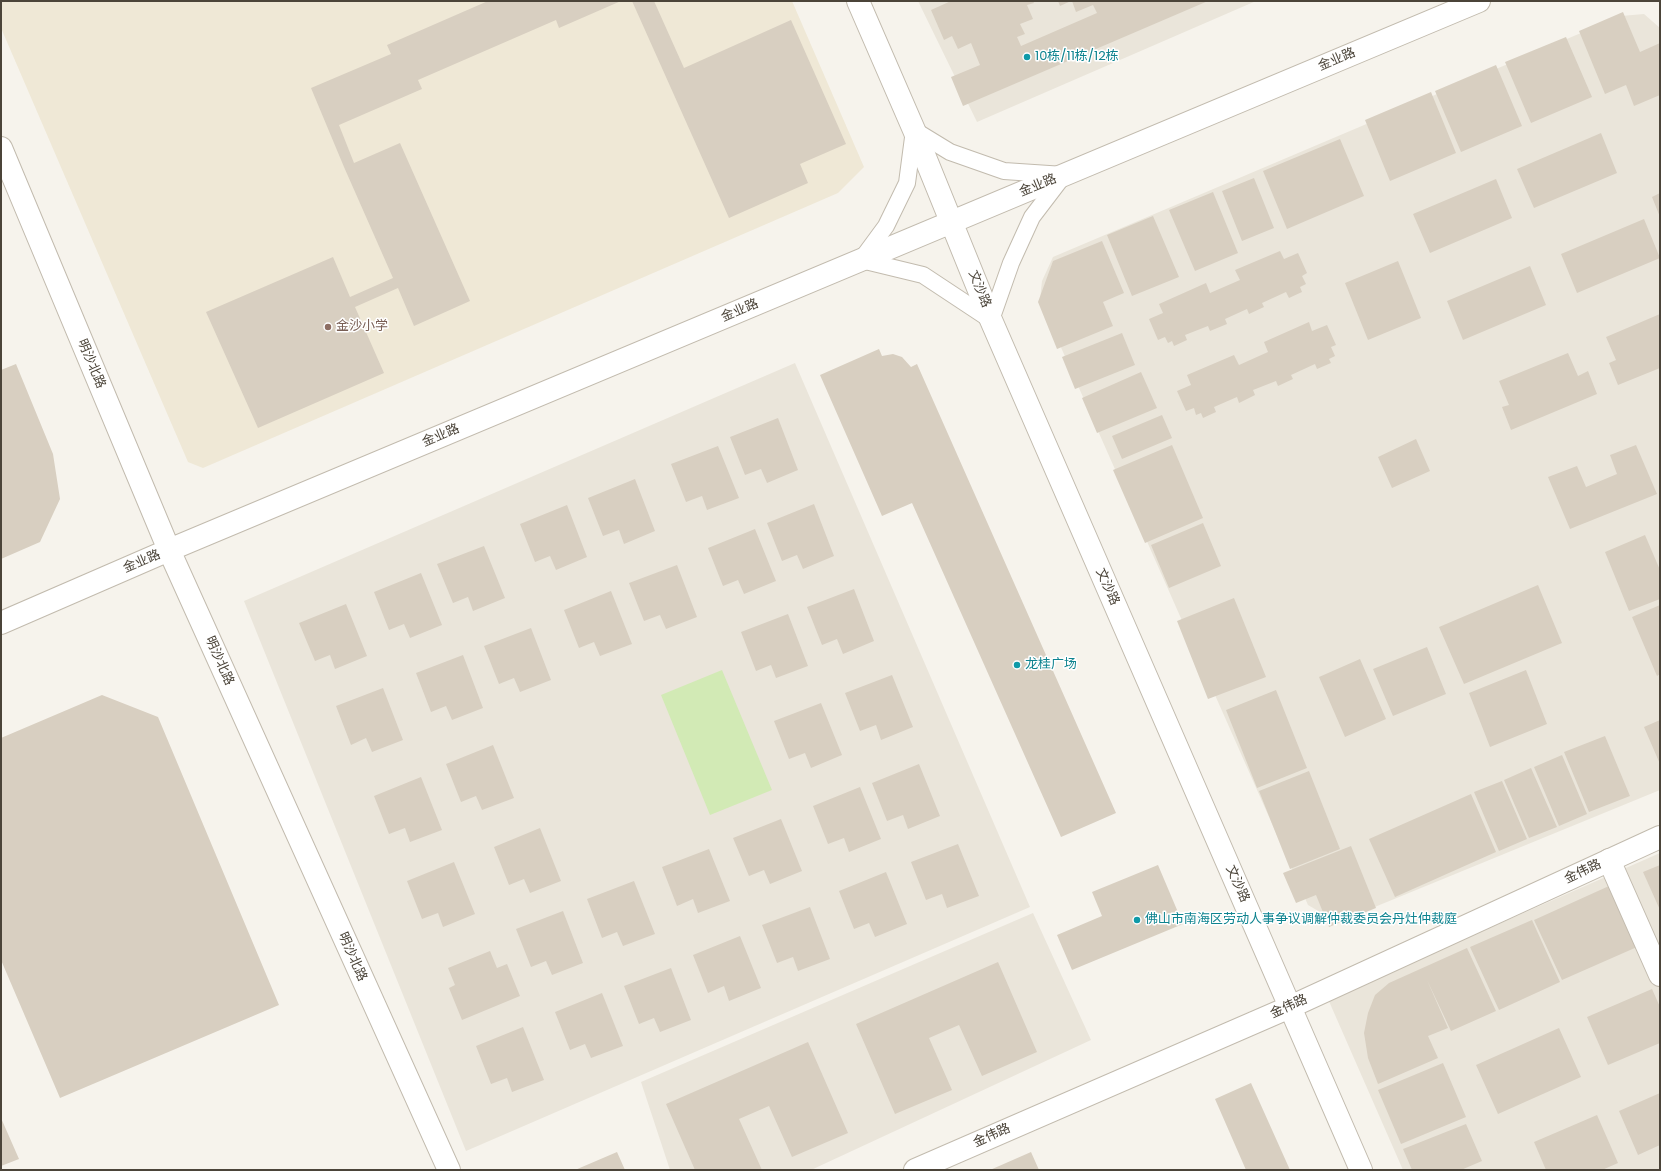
<!DOCTYPE html>
<meta charset="utf-8">
<style>
body{margin:0}
#map{position:relative;width:1661px;height:1171px;overflow:hidden;background:#f6f3ec;font-family:Poppins,sans-serif}
canvas{display:block}
.frame{position:absolute;inset:0;border:2px solid #4b4439;pointer-events:none}
</style>
<div id="map">
<canvas width="1661" height="1171"></canvas>
<div class="frame"></div>
</div>
<script>
const ctx = document.querySelector('canvas').getContext('2d');
ctx.lineJoin = 'round';
function paint(path, color) { ctx.fillStyle = color; ctx.fill(path, 'evenodd'); }
const shape = rows => new Path2D(rows.map(r => 'M' + r).join(''));
function strokePath(path, color, width, dash) { ctx.strokeStyle = color; ctx.lineWidth = width; ctx.lineCap = dash ? 'butt' : 'round'; ctx.setLineDash(dash || []); ctx.stroke(path); }
function label(font, color, halo, rows, align = 'center') {
  ctx.font = font + ' Poppins,"Noto Sans SC",sans-serif'; ctx.lineWidth = 3; ctx.setLineDash([]); ctx.textBaseline = 'middle'; ctx.strokeStyle = halo; ctx.fillStyle = color; for (const [text, x, y, turn = 0] of rows) {
    ctx.save(); ctx.translate(x, y); ctx.rotate((+turn || 0) * Math.PI / 180); ctx.textAlign = isNaN(turn) ? turn : align; if (halo) ctx.strokeText(text, 0, 0); ctx.fillText(text, 0, 0); ctx.restore();
  }
}
paint(shape([
 [918,1,1256,1,977,122],
 [1644,14,1660,28,1660,790,1343,920,1320,912,1308,905,1040,300,1042,281,1053,257,1621,16],
 [795,363,1030,907,466,1151,244,601],
 [1660,853,1660,1170,1403,1170,1328,999],
 [1033,913,1091,1040,811,1170,670,1170,641,1082]
]), '#eae5da');
paint(shape([
 [1,1,792,1,864,167,838,193,203,468,188,462,1,28]
]), '#efe8d6');
paint(shape([
 [722,670,772,790,710,815,661,695]
]), '#d2eab5');
paint(shape([
 [488,1,621,1,559,28,556,20,418,80,422,89,339,125,354,163,400,143,470,301,414,326,398,288,355,307,384,373,258,428,206,312,333,257,350,297,393,278,344,167,311,88,391,54,387,45],
 [632,1,654,1,684,68,791,20,846,144,800,164,808,183,729,218],
 [951,1,1033,1,1034,3,1027,5,1033,19,1020,24,1025,34,1017,37,1021,46,1097,13,1093,5,1076,12,1072,1,1208,1,963,106,951,77,980,65,971,43,958,49,952,36,944,40,931,10],
 [1058,1,1071,1,1060,6],
 [1623,12,1640,52,1660,43,1660,95,1634,106,1626,85,1605,94,1579,31],
 [1566,37,1592,97,1531,123,1505,62],
 [1496,65,1522,126,1461,152,1435,91],
 [1431,92,1456,153,1390,181,1365,120],
 [1601,133,1617,173,1534,208,1517,169],
 [1340,139,1364,196,1287,229,1263,171],
 [1254,178,1274,228,1242,241,1222,191],
 [1496,179,1512,218,1430,253,1413,214],
 [1213,192,1238,253,1195,271,1169,210],
 [1660,193,1660,217,1652,197],
 [1153,216,1179,277,1132,296,1107,235],
 [1644,219,1660,258,1577,293,1561,254],
 [1102,241,1124,293,1103,302,1113,326,1057,349,1038,302,1053,261],
 [1280,251,1284,259,1298,253,1307,273,1302,276,1306,284,1300,287,1302,292,1289,298,1286,292,1262,303,1264,307,1249,314,1247,309,1225,319,1227,324,1210,331,1208,326,1185,335,1187,340,1174,346,1172,341,1168,343,1165,337,1158,340,1149,319,1163,313,1159,304,1206,283,1210,293,1240,280,1235,270],
 [1398,261,1421,318,1368,340,1345,283],
 [1530,266,1546,305,1463,340,1447,301],
 [1660,314,1660,368,1618,385,1609,363,1616,360,1606,337],
 [1309,322,1312,331,1327,325,1336,345,1331,347,1335,356,1329,359,1331,363,1317,369,1315,364,1291,375,1293,379,1278,386,1276,381,1253,390,1255,395,1239,403,1237,397,1214,407,1216,412,1203,418,1201,413,1196,415,1194,408,1186,411,1177,391,1191,385,1187,375,1234,355,1239,365,1268,352,1264,342],
 [1122,333,1135,365,1075,389,1062,357],
 [879,349,882,356,893,354,902,357,911,367,917,364,1116,813,1061,837,912,503,882,516,820,375],
 [1568,353,1578,376,1588,371,1597,394,1511,430,1502,407,1509,405,1499,381],
 [16,364,53,454,60,499,40,542,1,559,1,370],
 [1141,372,1157,408,1097,433,1082,398],
 [1162,415,1172,438,1122,459,1112,436],
 [778,418,798,470,767,483,761,469,745,475,730,437],
 [1416,439,1430,471,1392,488,1378,457],
 [1172,445,1203,518,1145,543,1113,470],
 [1636,445,1657,494,1570,529,1548,477,1577,466,1586,487,1617,474,1610,455],
 [718,446,739,498,707,510,702,496,686,502,671,464],
 [635,479,655,531,624,544,619,530,603,536,588,498],
 [814,504,834,556,803,569,797,555,782,561,767,523],
 [567,505,587,557,556,570,550,556,535,562,520,524],
 [1203,523,1221,566,1169,588,1151,545],
 [755,529,776,581,744,594,738,580,723,586,708,548],
 [1645,535,1660,570,1660,599,1629,611,1605,552],
 [484,546,505,598,473,611,468,597,453,603,437,564],
 [677,565,697,617,666,629,660,615,644,621,629,583],
 [421,573,442,625,410,638,404,624,389,630,374,592],
 [1538,585,1562,643,1464,684,1439,627],
 [854,589,874,641,843,654,837,639,822,645,807,607],
 [611,591,632,644,600,656,594,642,579,648,564,610],
 [1234,598,1266,677,1208,699,1177,621],
 [346,604,367,656,335,669,330,655,315,661,299,623],
 [1660,605,1660,674,1657,676,1632,617],
 [788,614,808,666,776,678,771,665,756,671,741,632],
 [531,628,551,680,520,692,514,678,499,684,484,646],
 [1427,647,1446,694,1393,716,1373,669],
 [463,655,483,708,452,720,446,706,431,712,416,673],
 [1360,659,1386,719,1345,737,1319,677],
 [1526,670,1547,724,1490,747,1469,693],
 [892,675,913,727,881,740,876,725,860,731,845,693],
 [383,688,403,740,372,752,366,738,351,745,336,706],
 [1276,690,1307,768,1257,788,1226,710],
 [102,695,158,717,279,1005,60,1098,1,960,1,738],
 [821,703,842,755,811,768,805,753,789,759,774,721],
 [1660,720,1660,764,1644,727],
 [1605,736,1630,796,1589,812,1564,752],
 [493,745,514,798,482,810,476,796,461,802,446,764],
 [1562,755,1587,814,1559,826,1534,767],
 [919,764,940,816,908,829,903,815,887,821,872,783],
 [1531,768,1557,827,1529,838,1504,780],
 [1309,771,1340,849,1290,869,1259,791],
 [421,777,442,830,410,842,405,828,389,834,374,796],
 [1502,781,1527,839,1499,851,1474,792],
 [860,787,881,839,849,852,844,838,828,844,813,806],
 [1471,794,1496,852,1395,897,1369,839],
 [781,819,802,871,770,884,764,870,749,876,733,838],
 [540,828,561,881,530,893,524,879,509,885,494,847],
 [958,844,979,896,947,908,942,894,926,900,911,862],
 [1351,846,1376,908,1329,927,1316,895,1296,903,1283,873],
 [709,849,730,901,698,913,693,899,677,906,662,867],
 [454,862,475,914,443,927,438,913,422,919,407,881],
 [1158,865,1183,924,1072,970,1057,935,1102,916,1092,892],
 [1660,865,1660,910,1643,872],
 [886,872,907,924,875,937,869,923,854,929,839,891],
 [634,881,655,934,623,946,617,932,602,938,587,899],
 [1609,886,1637,947,1562,980,1534,920],
 [810,907,830,959,798,971,793,957,777,963,762,925],
 [563,911,583,963,552,975,546,961,531,967,516,929],
 [1532,920,1560,982,1499,1010,1470,947],
 [740,936,761,988,729,1001,724,986,708,993,693,955],
 [1467,948,1496,1011,1451,1031,1427,980,1448,1028,1428,1036,1438,1058,1378,1084,1368,1058,1364,1033,1368,1013,1375,995,1389,983],
 [490,951,497,968,507,964,520,996,462,1020,449,988,455,985,448,968],
 [998,962,1037,1052,982,1076,959,1025,929,1038,952,1090,895,1114,856,1024],
 [671,968,691,1020,660,1032,654,1018,639,1024,624,986],
 [1652,989,1660,1007,1660,1043,1608,1065,1587,1017],
 [602,993,623,1046,591,1058,585,1044,570,1050,555,1012],
 [523,1027,544,1080,512,1092,507,1078,491,1084,476,1046],
 [1559,1028,1581,1077,1498,1114,1476,1065],
 [808,1042,848,1133,792,1157,769,1106,739,1119,762,1170,695,1170,666,1104],
 [1443,1063,1466,1117,1401,1144,1378,1090],
 [1251,1083,1290,1170,1246,1170,1215,1099],
 [1660,1093,1660,1145,1638,1155,1619,1111],
 [1597,1115,1618,1163,1602,1170,1546,1170,1534,1142],
 [1,1118,19,1159,1,1166],
 [1466,1124,1482,1161,1461,1170,1412,1170,1403,1149],
 [617,1152,625,1170,575,1170],
 [1031,1152,1039,1170,990,1170]
]), '#d8cfc1');
const service = shape([
 [914,130,950,152,1004,171,1064,175,1032,217,1011,263,991,320,923,275,861,260,886,226,907,183,914,130]
]);
const minor = shape([
 [1609,860,1660,975]
]);
const tertiary = shape([
 [858,1,914,130,991,320,1361,1170],
 [1,148,169,550,449,1170],
 [1,623,169,550,1479,1],
 [915,1170,1290,1007,1660,837]
]);
strokePath(service, '#c2bbae', 18);
strokePath(minor, '#c2bbae', 24);
strokePath(tertiary, '#c2bbae', 24);
strokePath(service, '#fff', 16);
strokePath(minor, '#fff', 22);
strokePath(tertiary, '#fff', 22);
for (const [x, y, r, color] of [
 [1027,57,4,"#0f9aa8"],
 [328,327,4,"#8d6e63"],
 [1017,665,4,"#0f9aa8"],
 [1137,920,4,"#0f9aa8"]
]) { const dot = new Path2D(); dot.arc(x, y, r, 0, 2 * Math.PI); ctx.fillStyle = color; ctx.fill(dot); strokePath(dot, '#fff', 1.5); }
label('13px', '#0d838f', '#fff', [
 ["10栋/11栋/12栋",1035,57],
 ["龙桂广场",1025,665],
 ["佛山市南海区劳动人事争议调解仲裁委员会丹灶仲裁庭",1145,920]
], 'left');
label('13px', '#4b4439', '#fff', [
 ["金业路",1337,60,-23],
 ["金业路",1038,186,-22],
 ["文沙路",979,289,68],
 ["金业路",740,311,-23],
 ["明沙北路",91,364,67],
 ["金业路",441,436,-23],
 ["金业路",142,562,-23],
 ["文沙路",1107,587,66],
 ["明沙北路",219,661,66],
 ["金伟路",1583,872,-25],
 ["文沙路",1237,884,66],
 ["明沙北路",352,957,66],
 ["金伟路",1289,1007,-24],
 ["金伟路",992,1136,-24]
]);
label('13px', '#785e54', '#fff', [
 ["金沙小学",336,327]
], 'left');
</script>
